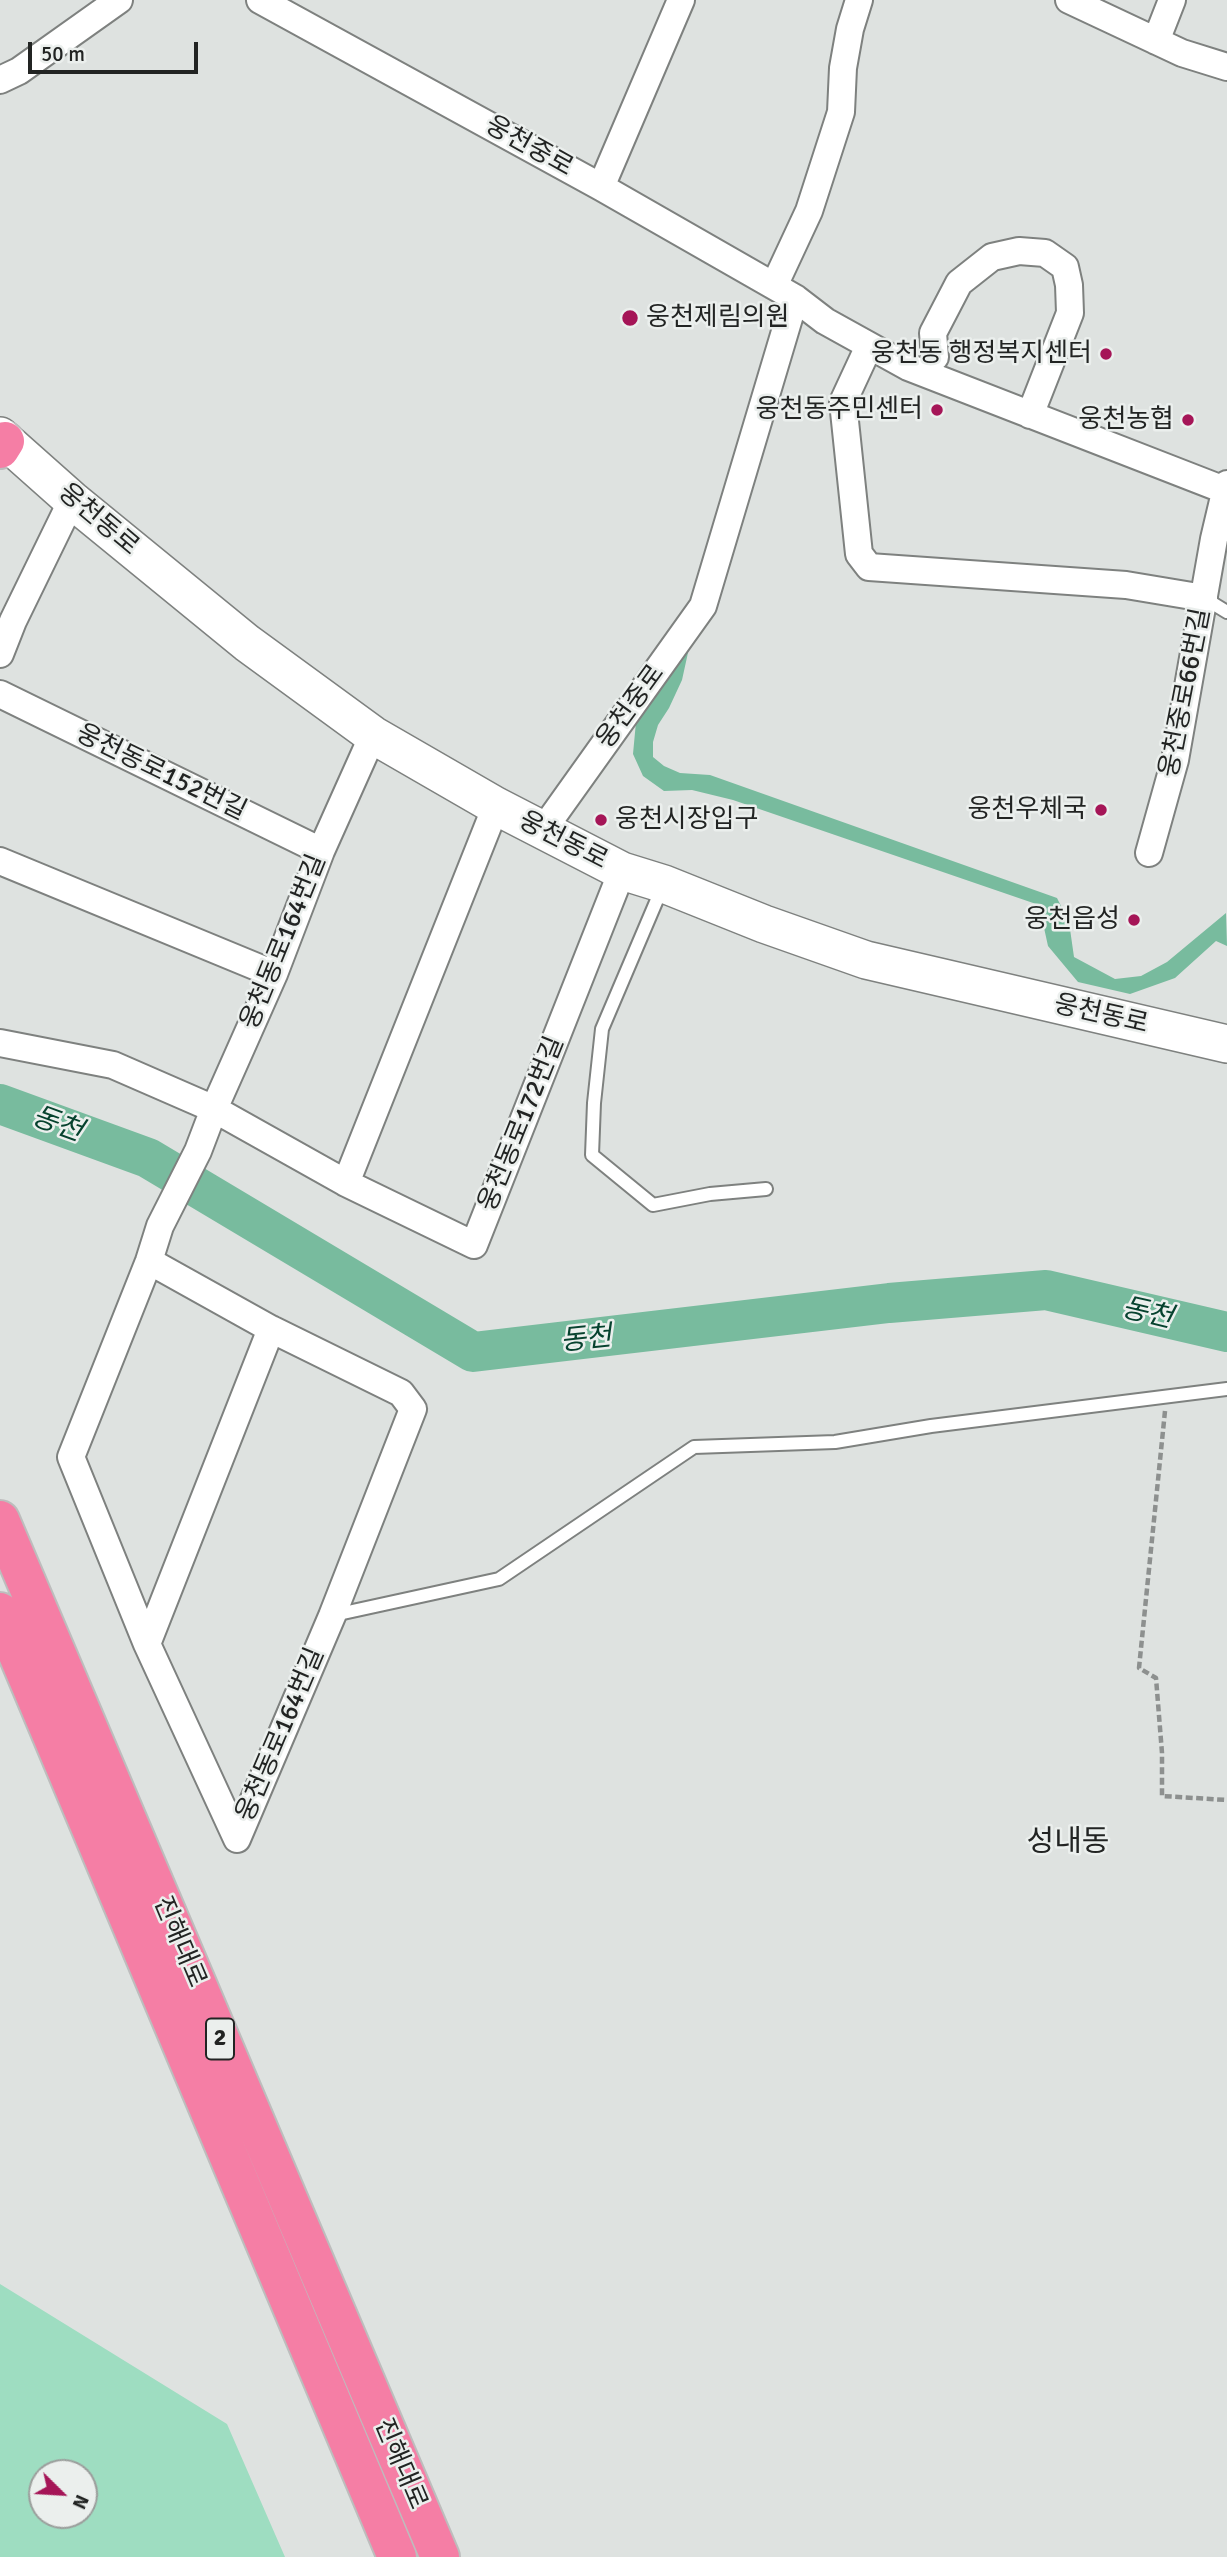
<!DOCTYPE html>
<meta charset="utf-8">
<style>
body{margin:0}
#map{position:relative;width:1227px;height:2557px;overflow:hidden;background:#dee2e0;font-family:Signika,sans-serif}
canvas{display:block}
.north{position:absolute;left:28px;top:2459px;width:70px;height:70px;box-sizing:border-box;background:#ebefed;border:2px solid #9b9e9c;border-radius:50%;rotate:114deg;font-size:19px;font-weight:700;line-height:28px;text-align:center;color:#222423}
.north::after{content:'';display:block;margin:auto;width:24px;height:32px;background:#a51557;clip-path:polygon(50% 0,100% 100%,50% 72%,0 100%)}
.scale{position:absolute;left:28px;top:42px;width:170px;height:32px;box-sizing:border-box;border:4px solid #222423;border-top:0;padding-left:9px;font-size:21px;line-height:24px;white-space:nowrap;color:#222423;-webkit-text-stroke:5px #ebefed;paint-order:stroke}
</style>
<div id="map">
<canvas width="1227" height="2557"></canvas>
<div class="north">N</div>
<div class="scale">50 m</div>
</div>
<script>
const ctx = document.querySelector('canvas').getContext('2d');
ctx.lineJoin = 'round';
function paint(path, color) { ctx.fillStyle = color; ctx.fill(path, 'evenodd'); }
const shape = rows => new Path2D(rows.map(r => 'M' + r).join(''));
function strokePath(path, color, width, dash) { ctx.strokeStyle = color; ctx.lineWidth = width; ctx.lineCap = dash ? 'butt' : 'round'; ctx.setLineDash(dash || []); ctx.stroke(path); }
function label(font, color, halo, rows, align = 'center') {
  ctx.font = font + ' Signika,"Noto Sans KR",sans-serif'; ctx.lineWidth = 5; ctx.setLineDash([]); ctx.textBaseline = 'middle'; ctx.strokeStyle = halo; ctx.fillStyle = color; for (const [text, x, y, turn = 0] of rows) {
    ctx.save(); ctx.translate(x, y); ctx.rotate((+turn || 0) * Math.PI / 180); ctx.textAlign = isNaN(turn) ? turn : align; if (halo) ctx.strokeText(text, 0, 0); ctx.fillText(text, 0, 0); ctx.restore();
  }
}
paint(shape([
 [0,2284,227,2424,285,2557,0,2557],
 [42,2473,84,2473,84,2515,42,2515]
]), '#9eddc1');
paint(shape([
 [691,639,682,680,669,708,658,725,653,742,653,757,664,766,680,773,710,775,1057,898,1069,922,1074,957,1115,979,1141,976,1167,962,1226,913,1227,946,1216,941,1175,978,1130,994,1078,982,1048,946,1039,905,733,800,692,790,664,791,643,776,633,754,636,722]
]), '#78bb9e');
strokePath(shape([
 [0,1104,148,1158,473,1352,889,1303,1046,1290,1227,1332]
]), '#78bb9e', 40);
const lane = shape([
 [1204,598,1227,612],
 [662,888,602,1029,594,1103,592,1155,653,1205,710,1194,766,1189],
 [334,1615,499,1579,694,1447,835,1442,931,1426,1227,1389]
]);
const street = shape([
 [260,0,601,187,795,298,825,321,908,367,1227,491],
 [1069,0,1182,53,1227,67],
 [1156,41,1172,0],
 [0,80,19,71,119,0],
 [601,187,681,0],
 [774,286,809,211,841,112,843,68,850,29,859,0],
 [869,346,843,402,859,554,869,567,1126,585,1204,598],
 [935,357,933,333,959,283,992,257,1019,251,1045,253,1065,267,1069,285,1070,313,1030,415],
 [0,654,13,621,72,500],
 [0,694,321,851],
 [543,830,703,606,795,298],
 [1149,853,1175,760,1214,539,1227,484],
 [0,861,274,974],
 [0,1043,113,1065,214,1109,346,1183,474,1245,622,871],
 [346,1183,496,806],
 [149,1261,271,1329,401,1393,413,1409,332,1616,237,1839,147,1644,71,1457,149,1261,160,1226,198,1151,214,1109,274,974,321,851,373,735],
 [147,1644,271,1329]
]);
const secondary = shape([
 [0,436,72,500,247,643,373,735,496,806,622,871,664,884,764,924,866,960,1227,1044]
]);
const highway = shape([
 [0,449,5,441],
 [0,1520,440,2557],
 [0,1612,397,2557]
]);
strokePath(lane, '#7e817f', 16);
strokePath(street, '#7e817f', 30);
strokePath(secondary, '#7e817f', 40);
strokePath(highway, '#bdbdbd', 42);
strokePath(shape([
 [1165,1411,1139,1668,1156,1678,1162,1753,1162,1796,1227,1800]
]), '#8d908f', 4.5, [7, 3.5]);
strokePath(lane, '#fff', 12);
strokePath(street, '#fff', 26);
strokePath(secondary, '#fff', 37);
strokePath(highway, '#f57ea5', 38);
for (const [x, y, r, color] of [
 [630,318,9,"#a51557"],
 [1106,354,7,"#a51557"],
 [937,410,7,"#a51557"],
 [1188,420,7,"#a51557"],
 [1101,810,7,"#a51557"],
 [601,820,7,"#a51557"],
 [1134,920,7,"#a51557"]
]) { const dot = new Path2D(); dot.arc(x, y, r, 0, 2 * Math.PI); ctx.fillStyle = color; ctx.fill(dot); strokePath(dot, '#ebefed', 2.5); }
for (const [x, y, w] of [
 [220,2039,28]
]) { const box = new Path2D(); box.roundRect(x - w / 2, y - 20.5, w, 41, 5); ctx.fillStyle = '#ebefed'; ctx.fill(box); strokePath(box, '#222423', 2); }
label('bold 24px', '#222423', null, [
 ["2",220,2039]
]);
label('26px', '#222423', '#ebefed', [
 ["웅천중로",529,147,29],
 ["웅천동로",98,520,40],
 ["웅천중로66번길",1186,693,-79],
 ["웅천중로",631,707,-54],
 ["웅천동로152번길",161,773,26],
 ["웅천동로",563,841,27],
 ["웅천동로164번길",284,942,-68],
 ["웅천동로",1101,1015,13],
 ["웅천동로172번길",522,1124,-68],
 ["웅천동로164번길",281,1735,-67],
 ["진해대로",179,1942,67],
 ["진해대로",400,2464,67]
]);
label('26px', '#222423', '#ebefed', [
 ["웅천제림의원",646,318,"left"],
 ["웅천동 행정복지센터",1092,354],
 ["웅천동주민센터",923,410],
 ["웅천농협",1174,420],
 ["웅천우체국",1087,810],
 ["웅천시장입구",615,820,"left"],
 ["웅천읍성",1120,920]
], 'right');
label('italic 28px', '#06422e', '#ebefed', [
 ["동천",57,1125,20],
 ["동천",1147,1314,13],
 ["동천",586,1340,-6]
]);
label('30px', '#222423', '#ebefed', [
 ["성내동",1068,1843]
]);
</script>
